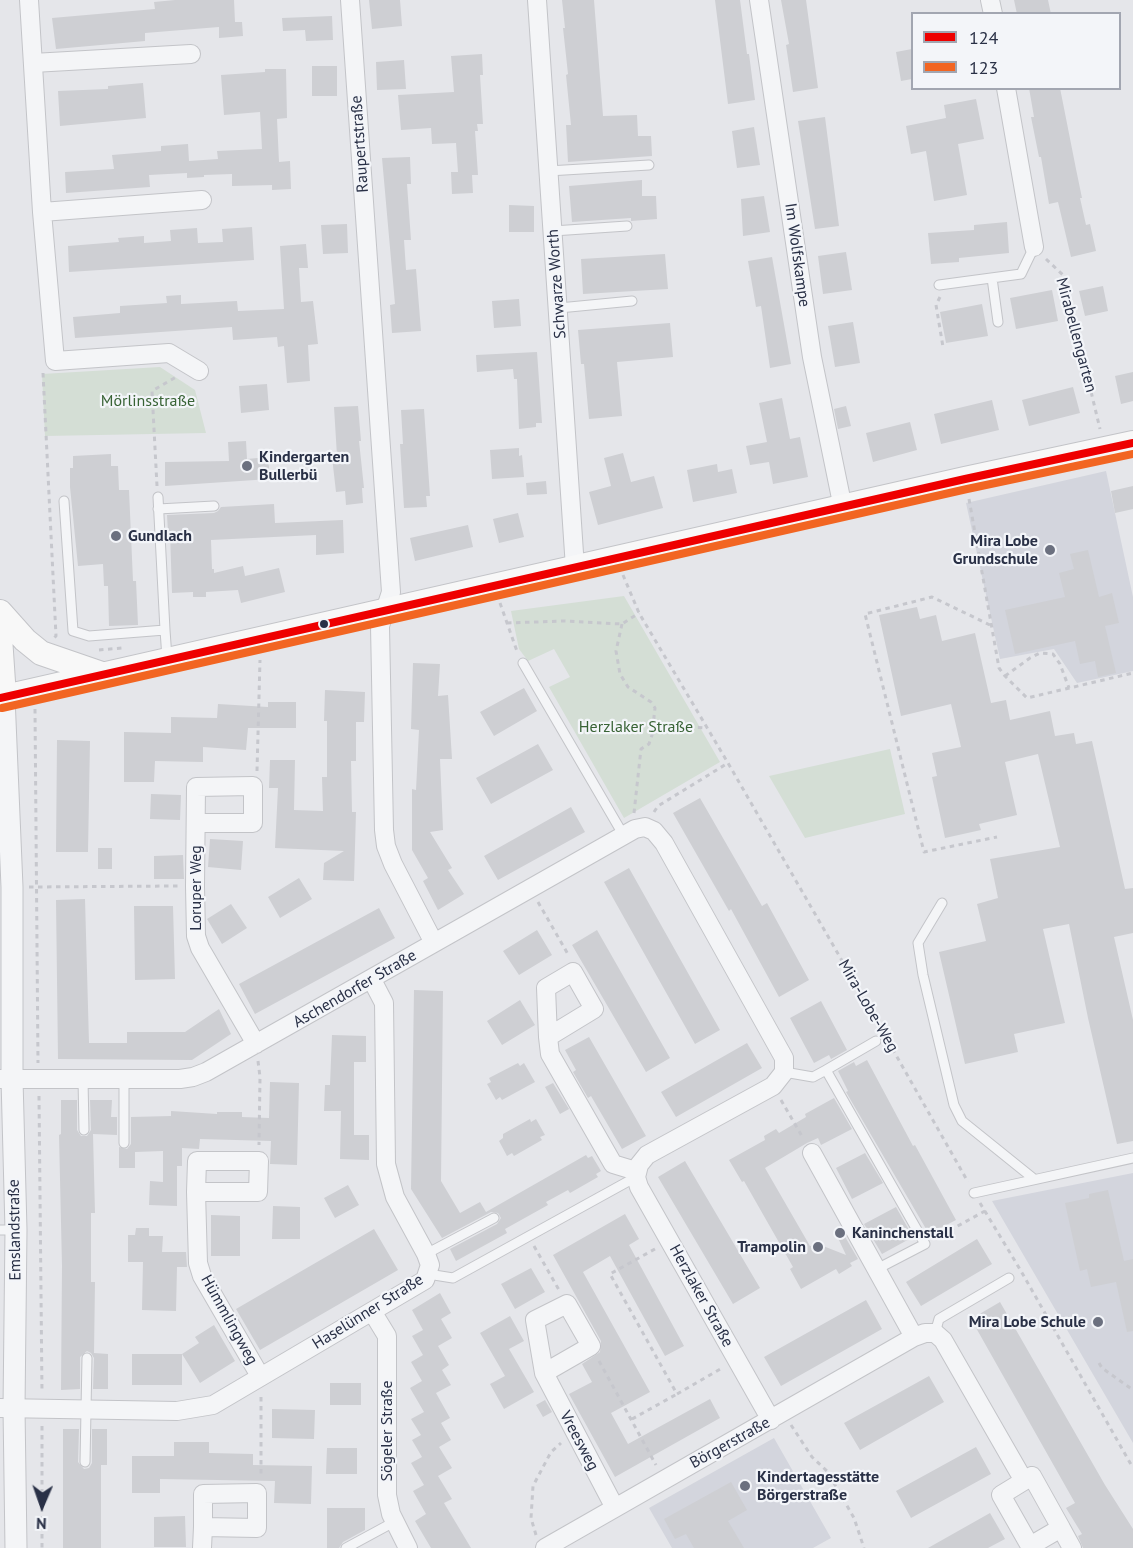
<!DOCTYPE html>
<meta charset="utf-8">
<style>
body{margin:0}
#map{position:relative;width:1133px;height:1548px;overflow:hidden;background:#e5e6ea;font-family:"PT Sans",sans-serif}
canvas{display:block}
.legend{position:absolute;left:911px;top:12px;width:210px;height:78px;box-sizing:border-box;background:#f3f5f9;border:2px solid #a2a6b1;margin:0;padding:8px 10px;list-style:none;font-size:18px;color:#293046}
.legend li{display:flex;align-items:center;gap:12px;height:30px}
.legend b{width:30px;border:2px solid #a2a6b1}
.north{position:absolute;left:12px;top:1476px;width:60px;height:60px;-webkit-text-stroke:4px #f3f5f9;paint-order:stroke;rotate:182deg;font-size:16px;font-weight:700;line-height:24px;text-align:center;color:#293046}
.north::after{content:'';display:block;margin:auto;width:21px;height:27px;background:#293046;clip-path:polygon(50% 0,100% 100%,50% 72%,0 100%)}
</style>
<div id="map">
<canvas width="1133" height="1548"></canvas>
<ul class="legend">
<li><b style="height:8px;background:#e00"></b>124</li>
<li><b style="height:8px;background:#f26522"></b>123</li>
</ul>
<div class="north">N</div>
</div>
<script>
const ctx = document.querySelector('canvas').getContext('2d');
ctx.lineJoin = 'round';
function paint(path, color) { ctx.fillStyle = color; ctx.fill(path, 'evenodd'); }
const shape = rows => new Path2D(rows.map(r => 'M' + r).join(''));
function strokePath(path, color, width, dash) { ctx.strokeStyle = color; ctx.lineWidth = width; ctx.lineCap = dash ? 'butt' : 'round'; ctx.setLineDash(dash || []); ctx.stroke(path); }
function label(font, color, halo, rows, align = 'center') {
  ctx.font = font + ' "PT Sans",sans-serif'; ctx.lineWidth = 4.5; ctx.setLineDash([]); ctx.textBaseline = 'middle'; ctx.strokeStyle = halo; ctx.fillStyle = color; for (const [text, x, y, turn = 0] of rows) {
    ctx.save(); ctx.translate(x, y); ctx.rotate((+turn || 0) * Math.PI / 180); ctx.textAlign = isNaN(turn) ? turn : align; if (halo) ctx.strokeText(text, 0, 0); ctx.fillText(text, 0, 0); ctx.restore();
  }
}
paint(shape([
 [1106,471,1133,597,1133,671,1077,683,1054,649,1000,659,966,503],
 [1133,1173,1133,1443,992,1201],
 [774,1438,831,1538,813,1548,672,1548,649,1508]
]), '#d3d5dd');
paint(shape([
 [160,367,195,390,206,433,45,436,42,374],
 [624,596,720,762,624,818,549,687,570,677,554,649,528,661,519,649,511,611],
 [890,749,905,814,805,838,769,776]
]), '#d4ded5');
paint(shape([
 [175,0,234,0,235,22,242,22,243,36,219,38,219,27,145,33,145,41,56,49,52,18,155,9,154,2],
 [369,0,400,0,402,26,372,29],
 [562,0,594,0,603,116,637,115,638,136,651,136,652,156,568,162,566,125,571,125,566,75,568,74,563,28,565,28],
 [715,0,740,0,747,54,749,54,755,100,728,104],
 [781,0,806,0,818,88,793,92,786,45,789,44],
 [1014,0,1048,0,1051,14,1017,14],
 [332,16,333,40,306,41,305,30,283,31,282,18],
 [912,49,912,79,901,81,896,52],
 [482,54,483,75,480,75,483,124,477,124,478,131,475,131,478,175,472,175,473,193,452,194,451,172,458,172,456,143,432,144,431,128,401,130,398,95,454,92,451,56],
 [404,60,406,89,377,90,376,62],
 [312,66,337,66,337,96,312,96],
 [265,69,286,69,287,118,277,119,279,162,290,161,291,189,272,190,272,185,232,186,232,174,204,175,204,177,187,178,187,173,149,175,150,187,66,193,65,172,114,169,112,155,161,151,161,146,188,144,189,161,218,159,217,151,262,149,260,112,224,115,221,75,265,72],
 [143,83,146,118,60,126,58,91,108,89,108,86],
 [1029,88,1060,88,1076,169,1082,198,1080,198,1086,225,1090,224,1096,251,1071,257,1058,202,1049,204,1041,157,1039,157,1031,117,1034,117],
 [976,99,984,139,958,144,967,195,934,201,926,151,911,154,906,126,946,118,944,105],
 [825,117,839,226,815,229,798,121],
 [754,127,760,165,737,168,732,131],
 [410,157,411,184,407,184,411,240,404,240,406,270,416,269,421,331,392,333,390,305,395,304,382,158],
 [642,180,642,196,656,196,657,219,631,221,631,218,572,222,569,186],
 [764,196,770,232,743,236,741,199],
 [509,205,534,206,534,232,509,232],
 [1007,222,1009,253,959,258,959,262,931,264,928,233,974,230,974,225],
 [347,224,348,253,323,254,321,225],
 [252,227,254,260,69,272,68,246,119,242,118,238,144,236,144,243,171,241,170,230,197,228,198,243,223,242,222,229],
 [306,244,308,268,299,268,301,302,313,301,318,344,308,345,310,381,287,383,284,346,278,347,277,337,233,340,232,327,75,338,73,317,120,313,120,306,167,303,166,296,181,295,181,304,237,301,238,311,284,309,280,246],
 [846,252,852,290,823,294,818,256],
 [665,254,668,289,583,294,581,259],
 [772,257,791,364,770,368,761,306,756,307,748,261],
 [1103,286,1108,311,1085,316,1079,291],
 [1052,290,1058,321,1016,329,1010,298],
 [519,299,521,326,494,328,492,301],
 [982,304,988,336,946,343,940,312],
 [853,322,860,363,835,367,828,326],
 [670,323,673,357,617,362,622,416,589,419,584,364,581,364,578,330],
 [537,352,542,423,536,423,536,427,519,429,517,379,514,379,513,369,477,372,476,355],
 [1133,372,1133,401,1121,404,1115,376],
 [267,384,269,410,241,413,239,386],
 [1073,387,1080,413,1029,426,1022,400],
 [782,398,790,439,800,437,808,477,773,484,769,462,750,465,746,446,767,442,759,403],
 [992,400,999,430,941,444,934,414],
 [358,406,361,441,359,441,364,488,362,488,363,503,346,505,345,491,336,492,332,457,337,456,334,407],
 [846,406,851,426,838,429,834,409],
 [424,409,430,496,426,496,427,507,404,508,400,444,403,444,401,410],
 [910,422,917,450,873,462,866,433],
 [246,441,247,459,268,457,270,479,165,486,165,462,229,461,228,442],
 [519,448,519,456,522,455,524,477,492,479,490,450],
 [623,453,631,482,654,476,663,508,598,525,589,492,611,486,604,458],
 [111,454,111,466,118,466,119,490,129,490,133,581,136,581,138,625,109,626,108,586,104,586,103,564,78,566,70,487,70,468,73,468,73,456],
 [717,464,718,472,732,469,737,493,693,502,687,470],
 [546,481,547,494,527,495,526,483],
 [1133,486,1133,509,1115,513,1111,491],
 [274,504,275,523,343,520,344,553,316,555,316,535,211,540,212,569,214,569,214,573,243,566,245,576,279,568,285,592,241,603,238,590,206,592,206,597,193,597,193,592,172,593,170,532,168,532,167,515,214,513,218,511,221,507],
 [518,513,524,537,499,543,493,519],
 [468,525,473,547,415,561,410,538],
 [1088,550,1099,597,1112,593,1119,623,1105,626,1116,673,1098,677,1095,661,1080,664,1075,641,1015,654,1005,610,1065,597,1059,573,1074,569,1070,554],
 [917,607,920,619,936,615,942,641,975,633,991,703,1006,700,1010,720,1050,711,1055,736,1074,733,1076,744,1092,741,1125,889,1133,888,1133,933,1114,937,1133,1020,1133,1141,1117,1144,1088,1018,1069,924,1043,929,1065,1023,1014,1034,1018,1052,965,1064,939,952,986,941,977,904,998,898,990,859,1060,847,1038,754,1005,762,1017,815,979,824,981,830,945,838,932,777,937,776,932,753,961,747,951,704,901,716,879,615],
 [413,663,440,664,438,696,448,695,452,759,440,759,443,830,430,832,452,868,448,870,464,894,438,910,423,881,428,878,412,850,412,789,416,790,419,730,411,729],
 [524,688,537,711,494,736,480,712],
 [325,690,365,692,364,722,356,722,356,761,351,761,352,812,356,812,354,881,323,880,324,863,344,851,275,848,278,788,269,788,270,760,295,760,294,810,323,811,322,777,327,777,327,721,324,721],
 [268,702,296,702,296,728,248,728,246,750,203,747,203,762,155,761,154,782,124,782,124,732,171,733,171,717,217,718,218,704,268,707],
 [57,740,90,741,88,852,56,852],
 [538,744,553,770,491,804,476,778],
 [151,794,181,795,180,820,150,819],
 [700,798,762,906,767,903,809,980,779,997,731,909,729,911,673,813],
 [571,807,585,832,498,880,484,856],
 [210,839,243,841,241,870,208,867],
 [98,848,112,848,112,869,98,869],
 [183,855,184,879,154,879,154,856],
 [629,868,720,1030,695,1044,604,882],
 [299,878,312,899,280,918,268,897],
 [85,899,89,1043,127,1043,127,1032,185,1032,219,1009,231,1034,192,1060,58,1059,56,900],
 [231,904,247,928,222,944,207,919],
 [134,906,173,906,175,979,135,980],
 [379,908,395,938,255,1014,239,984],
 [537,930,552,955,519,975,503,951],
 [597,930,670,1058,646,1072,572,945],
 [414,990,443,991,441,1181,460,1213,480,1202,486,1212,586,1155,588,1158,592,1156,601,1171,596,1174,598,1177,570,1193,568,1190,546,1202,548,1205,505,1229,507,1233,456,1261,450,1249,497,1224,501,1218,498,1213,491,1212,442,1238,411,1189],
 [520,1000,535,1025,502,1045,487,1021],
 [821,1001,847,1050,831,1059,829,1055,814,1063,790,1018],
 [332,1035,366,1036,366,1062,354,1062,354,1135,369,1135,369,1160,340,1159,341,1111,324,1111,325,1085,330,1085],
 [589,1037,646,1136,622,1149,591,1096,588,1098,573,1072,576,1070,565,1050],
 [747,1043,762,1068,676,1117,661,1092],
 [867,1060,913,1146,915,1145,956,1220,929,1234,846,1092,848,1091,838,1071,854,1062,856,1066],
 [518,1063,520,1066,524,1063,535,1082,502,1100,500,1097,496,1100,487,1084,491,1082,489,1078],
 [270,1082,299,1083,297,1165,270,1164,271,1141,200,1139,199,1149,182,1148,182,1166,177,1166,177,1206,149,1205,150,1181,163,1182,163,1151,135,1152,135,1168,119,1168,119,1147,127,1149,131,1144,131,1117,171,1116,171,1111,217,1114,217,1112,242,1112,242,1117,269,1118],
 [553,1083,569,1109,560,1114,545,1087],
 [834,1098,852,1129,821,1145,818,1138,807,1143,765,1168,810,1246,818,1244,846,1255,838,1238,844,1235,858,1259,850,1263,852,1266,839,1274,836,1269,801,1289,790,1269,793,1267,744,1181,742,1182,729,1160,765,1140,764,1136,776,1129,779,1133,806,1117,805,1114],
 [61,1100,77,1100,77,1130,81,1136,87,1136,91,1130,90,1100,112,1100,111,1117,117,1117,117,1135,93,1134,95,1213,91,1213,91,1282,95,1282,94,1353,108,1354,108,1389,93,1389,94,1358,91,1353,87,1351,80,1357,80,1389,61,1390,62,1266,59,1135,61,1134],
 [530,1119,531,1122,536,1119,545,1135,540,1137,542,1140,514,1156,512,1153,507,1156,499,1141,503,1138,503,1134],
 [865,1153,883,1183,852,1199,836,1168],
 [685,1161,760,1288,733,1304,658,1177],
 [348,1185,359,1205,335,1218,324,1198],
 [1108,1190,1124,1261,1133,1259,1133,1331,1127,1332,1116,1282,1091,1287,1087,1269,1080,1271,1065,1203,1089,1198,1089,1194],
 [273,1206,300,1207,300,1239,272,1239],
 [896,1207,913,1237,882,1254,864,1224],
 [625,1214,639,1239,629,1245,684,1346,665,1356,610,1256,583,1272,650,1392,611,1413,628,1444,710,1399,720,1418,615,1477,569,1394,592,1382,582,1364,600,1352,601,1341,553,1255],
 [211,1215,240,1216,240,1256,211,1256],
 [136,1228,149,1228,149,1236,163,1236,162,1252,186,1252,187,1267,177,1267,176,1311,142,1310,143,1262,128,1262,128,1235,135,1235],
 [374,1229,398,1270,260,1350,236,1309],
 [977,1239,992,1264,921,1306,906,1282],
 [531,1268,545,1292,515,1309,501,1284],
 [440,1293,451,1313,441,1319,452,1338,438,1346,449,1365,442,1370,451,1385,436,1393,450,1418,441,1423,451,1440,439,1447,452,1468,438,1476,452,1499,444,1503,471,1548,431,1548,415,1521,426,1514,413,1491,424,1485,411,1463,422,1457,412,1440,421,1435,411,1419,424,1412,410,1388,422,1381,411,1362,423,1355,412,1336,423,1330,412,1310],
 [866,1300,882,1329,781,1386,764,1357],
 [1000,1302,1105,1485,1133,1529,1133,1548,1083,1548,1078,1536,1082,1534,1066,1508,1075,1503,971,1319],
 [510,1316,524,1341,509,1349,534,1392,504,1409,490,1384,505,1376,480,1333],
 [214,1325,235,1361,200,1383,182,1354,199,1343,195,1337],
 [132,1354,182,1354,182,1385,132,1385],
 [929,1376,944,1402,860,1450,844,1423],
 [330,1383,361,1383,361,1405,330,1405],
 [545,1400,552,1412,543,1417,536,1405],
 [272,1409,315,1410,314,1439,272,1438],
 [63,1429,79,1429,78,1462,84,1469,89,1468,92,1463,92,1429,107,1429,107,1465,101,1465,101,1548,63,1548],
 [174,1442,209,1442,209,1453,253,1454,253,1465,312,1466,311,1504,274,1503,275,1481,160,1479,160,1493,132,1493,132,1456,174,1456],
 [976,1447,991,1474,911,1518,896,1491],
 [327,1448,357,1448,357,1474,326,1474],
 [731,1482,747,1510,728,1521,744,1548,694,1548,686,1534,675,1539,664,1519],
 [327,1508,365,1508,365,1530,343,1542,339,1548,327,1548],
 [990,1513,1005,1539,988,1548,928,1548],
 [185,1516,186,1547,154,1547,154,1517]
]), '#cecfd3');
const service = shape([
 [548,171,649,165],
 [553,231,627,226],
 [992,278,998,322],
 [939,285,1021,274,1034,247],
 [559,308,632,301],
 [158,497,165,630],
 [64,501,73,631,89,636,165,630,167,658],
 [158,509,214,506],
 [523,663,624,836],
 [942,903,918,943,923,975,954,1105,962,1121,1034,1179],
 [826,1070,876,1041],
 [784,1072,813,1077,826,1070,925,1244,875,1270],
 [124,1078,124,1143],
 [83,1079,84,1130],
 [974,1193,1133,1158],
 [0,1230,16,1230],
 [426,1254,494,1218],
 [428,1274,453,1278,636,1177],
 [935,1333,939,1319,1009,1278],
 [85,1462,87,1358],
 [346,1548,394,1522]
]);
const minor = shape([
 [29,0,42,212,55,361,169,353,199,371],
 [537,0,575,568],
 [759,0,812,357,843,508],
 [990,0,993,14],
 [33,63,191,54],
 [1006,88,1034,247],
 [42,212,202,200],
 [197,823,253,823,253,786,196,787,195,886,196,936,200,948,256,1044],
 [434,943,635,829,645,827,654,831,664,843,784,1058,784,1072,773,1086,647,1155,639,1165,636,1177,639,1187,771,1420],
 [548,1037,594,1009,573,972,546,988,548,1037,550,1054,613,1164,636,1171],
 [0,1079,180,1079,193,1077,206,1072,434,943,393,864,386,846,384,830,380,626,391,592,350,0],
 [812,1153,914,1337],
 [196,1192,258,1192,259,1161,197,1161,196,1192,198,1263,202,1276,260,1376],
 [373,1313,387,1336,387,1495,391,1514,408,1548],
 [544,1373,591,1346,567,1304,535,1320,544,1373,615,1508],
 [0,1408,177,1411,213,1405,425,1280,430,1265,426,1254,395,1197,386,1164,384,1003,372,980],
 [1032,1476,1061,1528,1030,1546,1001,1495,1032,1476],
 [1061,1528,1072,1548],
 [202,1548,203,1527,257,1528,257,1493,203,1494,203,1527],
 [545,1548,914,1337,925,1333,935,1333,943,1340,1024,1481]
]);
const tertiary = shape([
 [4,697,12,887,12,1079,16,1230,14,1408,16,1548]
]);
const secondary = shape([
 [0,612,25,640,41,653,102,674],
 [0,637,4,697],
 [0,698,965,479,1133,443]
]);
strokePath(service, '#c3c4c8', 11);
strokePath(minor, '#c3c4c8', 20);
strokePath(tertiary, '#c3c4c8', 23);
strokePath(secondary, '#c3c4c8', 26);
strokePath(shape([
 [1046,259,1063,275,1100,429],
 [940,297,936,305,943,347],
 [43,373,56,636,54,638],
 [157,486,152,391,178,376],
 [969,499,999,668,1005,676,1027,698,1133,673],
 [623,575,639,613,728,763,882,1030],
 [500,603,518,654],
 [507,623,564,621,622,624,639,613],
 [622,624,616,651,620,674,628,687,651,702,655,708,652,735,649,744,641,749,634,813],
 [990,625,932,597,865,614,924,852,997,837],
 [99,650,122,648],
 [1005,676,1030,658,1040,653,1053,654,1060,664,1069,688],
 [35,709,38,1063],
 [653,724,705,728],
 [257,771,260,660],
 [654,812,658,806,728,763],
 [29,887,178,886],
 [538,902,569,956],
 [888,1041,968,1182],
 [258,1061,260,1077,259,1145],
 [39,1096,42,1393],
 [781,1100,803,1138],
 [980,1203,1021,1271,1133,1468],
 [934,1239,985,1211],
 [534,1246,559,1290],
 [655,1249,610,1274,677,1394,722,1368],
 [599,1361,656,1465],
 [1099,1363,1102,1368,1133,1390],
 [261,1397,261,1477],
 [632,1419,677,1394],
 [791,1425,812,1457,827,1471,854,1518,864,1548],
 [42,1426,42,1548],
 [536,1535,531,1518,533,1486,551,1452,561,1443]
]), '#c6c7cd', 3, [4.5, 4.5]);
strokePath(service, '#f4f5f7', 9);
strokePath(minor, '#f4f5f7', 18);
strokePath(tertiary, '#f4f5f7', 21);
strokePath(secondary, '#f8f8f8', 24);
strokePath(shape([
 [0,698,965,479,1133,443]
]), '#e00', 8);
strokePath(shape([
 [2,708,967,489,1133,454]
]), '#f26522', 8);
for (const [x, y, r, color] of [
 [247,466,6,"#6b707f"],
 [116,536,6,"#6b707f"],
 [1050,550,6,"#6b707f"],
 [324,624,5,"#293046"],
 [840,1233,6,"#6b707f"],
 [818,1247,6,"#6b707f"],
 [1098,1322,6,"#6b707f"],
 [745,1486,6,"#6b707f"]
]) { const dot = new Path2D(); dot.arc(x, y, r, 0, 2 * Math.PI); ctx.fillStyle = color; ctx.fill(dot); strokePath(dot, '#f3f5f9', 2); }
label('16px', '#293046', '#f3f5f9', [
 ["Raupertstraße",360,144,-94],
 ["Im Wolfskampe",797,255,82],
 ["Schwarze Worth",557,284,-94],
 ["Mirabellengarten",1076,335,75],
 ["Loruper Weg",196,888,-90],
 ["Aschendorfer Straße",355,989,-30],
 ["Mira-Lobe-Weg",868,1006,60],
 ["Emslandstraße",15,1230,-91],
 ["Herzlaker Straße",701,1296,61],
 ["Haselünner Straße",368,1312,-32],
 ["Hümmlingweg",229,1320,61],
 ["Sögeler Straße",387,1431,-90],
 ["Vreesweg",579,1441,62],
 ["Börgerstraße",730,1443,-29]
]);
label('16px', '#386335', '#f3f5f9', [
 ["Mörlinsstraße",148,401],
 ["Herzlaker Straße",636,727]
]);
label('bold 16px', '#293046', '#f3f5f9', [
 ["Kindergarten",259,457],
 ["Bullerbü",259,475],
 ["Gundlach",128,536],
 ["Mira Lobe",1038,541,"right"],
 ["Grundschule",1038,559,"right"],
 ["Kaninchenstall",852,1233],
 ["Trampolin",806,1247,"right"],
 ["Mira Lobe Schule",1086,1322,"right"],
 ["Kindertagesstätte",757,1477],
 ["Börgerstraße",757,1495]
], 'left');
</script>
